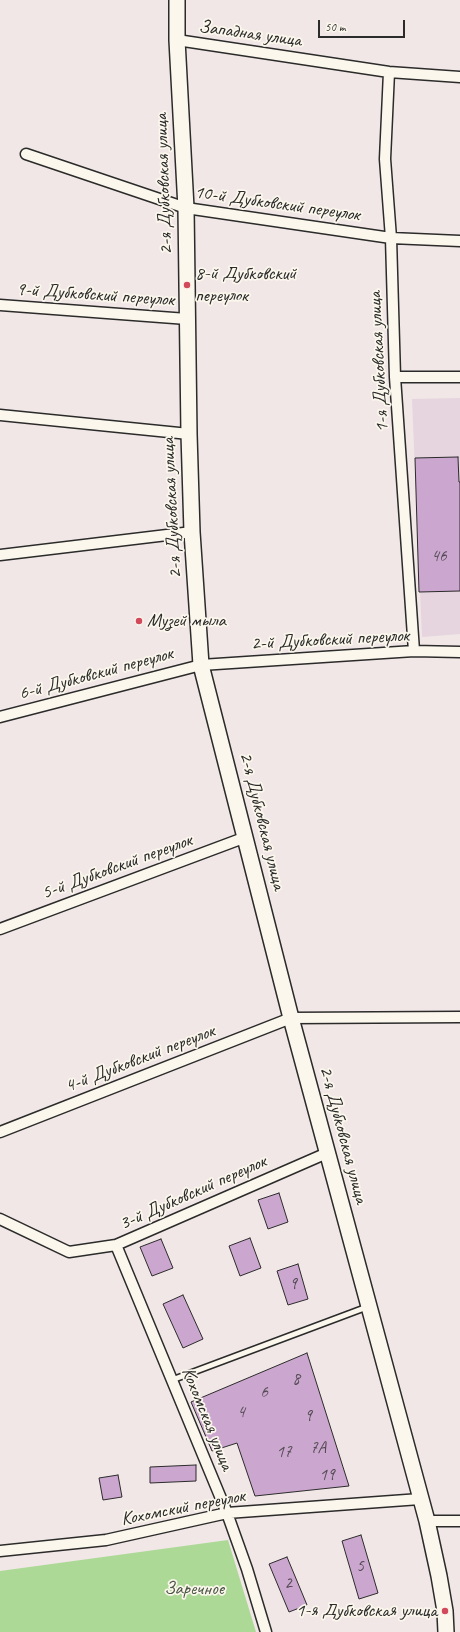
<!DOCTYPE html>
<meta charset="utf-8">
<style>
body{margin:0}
#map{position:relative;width:460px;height:1632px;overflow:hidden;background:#f1e7e6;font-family:Caveat,sans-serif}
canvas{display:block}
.scale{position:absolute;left:318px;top:20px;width:87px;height:18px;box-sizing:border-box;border:2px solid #2b2b2b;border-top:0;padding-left:5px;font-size:12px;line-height:14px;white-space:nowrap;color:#2b2b2b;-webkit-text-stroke:3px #fbf7ec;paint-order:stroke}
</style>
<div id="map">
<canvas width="460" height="1632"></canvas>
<div class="scale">50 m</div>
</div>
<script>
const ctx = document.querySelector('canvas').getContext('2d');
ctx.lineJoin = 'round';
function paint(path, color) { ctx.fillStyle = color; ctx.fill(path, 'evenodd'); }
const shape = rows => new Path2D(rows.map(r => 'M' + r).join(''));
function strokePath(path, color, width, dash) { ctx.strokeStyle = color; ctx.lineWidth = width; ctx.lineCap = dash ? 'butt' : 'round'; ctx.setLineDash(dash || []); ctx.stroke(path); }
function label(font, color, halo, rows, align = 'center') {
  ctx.font = font + ' Caveat,sans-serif'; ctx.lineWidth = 3.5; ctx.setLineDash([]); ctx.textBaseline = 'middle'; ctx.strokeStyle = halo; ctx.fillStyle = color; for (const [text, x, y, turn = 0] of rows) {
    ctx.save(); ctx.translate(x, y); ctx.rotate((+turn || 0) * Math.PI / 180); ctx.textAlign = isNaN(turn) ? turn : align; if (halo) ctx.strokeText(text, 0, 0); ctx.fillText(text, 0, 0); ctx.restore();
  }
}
paint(shape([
 [460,398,460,634,422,637,412,399]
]), '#e6d4df');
paint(shape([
 [228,1540,256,1632,0,1632,0,1571]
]), '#add997');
const building = shape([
 [458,457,459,482,460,482,460,591,419,592,415,458,458,457],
 [279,1193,288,1222,268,1229,258,1200,279,1193],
 [250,1238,261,1268,240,1276,229,1246,250,1238],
 [161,1239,173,1268,152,1276,140,1247,161,1239],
 [298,1264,308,1299,288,1305,277,1271,298,1264],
 [183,1295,203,1339,183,1348,163,1304,183,1295],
 [307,1353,349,1486,255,1496,237,1443,212,1451,191,1402,307,1353],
 [196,1465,196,1481,150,1483,150,1467,196,1465],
 [118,1475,122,1497,103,1500,99,1478,118,1475],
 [361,1535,378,1593,359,1599,342,1541,361,1535],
 [287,1557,307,1605,289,1612,269,1564,287,1557]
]);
paint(building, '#cba6ce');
strokePath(building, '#2b2b2b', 1);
const lane = shape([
 [172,1380,367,1307]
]);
const street = shape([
 [177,40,389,72,460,77],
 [389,72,385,159,391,238,395,377,414,651],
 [26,154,186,208,391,238,460,241],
 [0,305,187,319],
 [395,377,460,377],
 [0,415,189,434],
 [0,555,192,532],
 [0,717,201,665,414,651,460,652],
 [0,929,246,837],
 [0,1132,291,1018,460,1017],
 [0,1219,69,1252,116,1245,327,1153],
 [116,1245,227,1513,247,1569,266,1632],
 [427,1521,460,1521],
 [0,1551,106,1540,227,1513,420,1499]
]);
const secondary = shape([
 [177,0,177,40,186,208,189,434,192,532,201,665,291,1018,427,1521,439,1576,445,1611,446,1632]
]);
strokePath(lane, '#2b2b2b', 8);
strokePath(street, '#2b2b2b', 13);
strokePath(secondary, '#2b2b2b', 18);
strokePath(lane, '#fbf7ec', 5);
strokePath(street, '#fbf7ec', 10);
strokePath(secondary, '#fbf7ec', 15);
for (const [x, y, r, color] of [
 [187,285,4,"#d1495b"],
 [139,621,4,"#d1495b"],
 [445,1611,4,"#d1495b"]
]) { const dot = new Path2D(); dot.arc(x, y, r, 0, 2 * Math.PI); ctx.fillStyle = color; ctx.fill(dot); strokePath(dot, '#fbf7ec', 1.5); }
label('17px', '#534a54', null, [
 ["46",439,557],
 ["9",293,1285],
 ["8",296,1380],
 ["6",264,1393],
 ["4",241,1413],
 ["9",308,1417],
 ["7А",318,1449],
 ["17",284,1453],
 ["19",327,1476],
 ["5",360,1567],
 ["2",288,1584]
]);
label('19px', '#2b2b2b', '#fbf7ec', [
 ["Западная улица",250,34,8],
 ["2-я Дубковская улица",164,184,-92],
 ["10-й Дубковский переулок",277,204,8],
 ["9-й Дубковский переулок",95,295,4],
 ["1-я Дубковская улица",379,362,-93],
 ["2-я Дубковская улица",172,508,-93],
 ["2-й Дубковский переулок",330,640,-3],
 ["6-й Дубковский переулок",96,674,-15],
 ["2-я Дубковская улица",262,821,76],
 ["5-й Дубковский переулок",117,867,-20],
 ["4-й Дубковский переулок",140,1059,-21],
 ["2-я Дубковская улица",343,1135,75],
 ["3-й Дубковский переулок",193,1193,-24],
 ["Кохомская улица",207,1419,68],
 ["Кохомский переулок",183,1508,-11]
]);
label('19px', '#2b2b2b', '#fbf7ec', [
 ["8-й Дубковский",195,274],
 ["переулок",195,296],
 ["Музей мыла",147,621],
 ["1-я Дубковская улица",437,1611,"right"]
], 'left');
label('19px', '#4c5646', '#fbf7ec', [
 ["Заречное",194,1589]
]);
</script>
